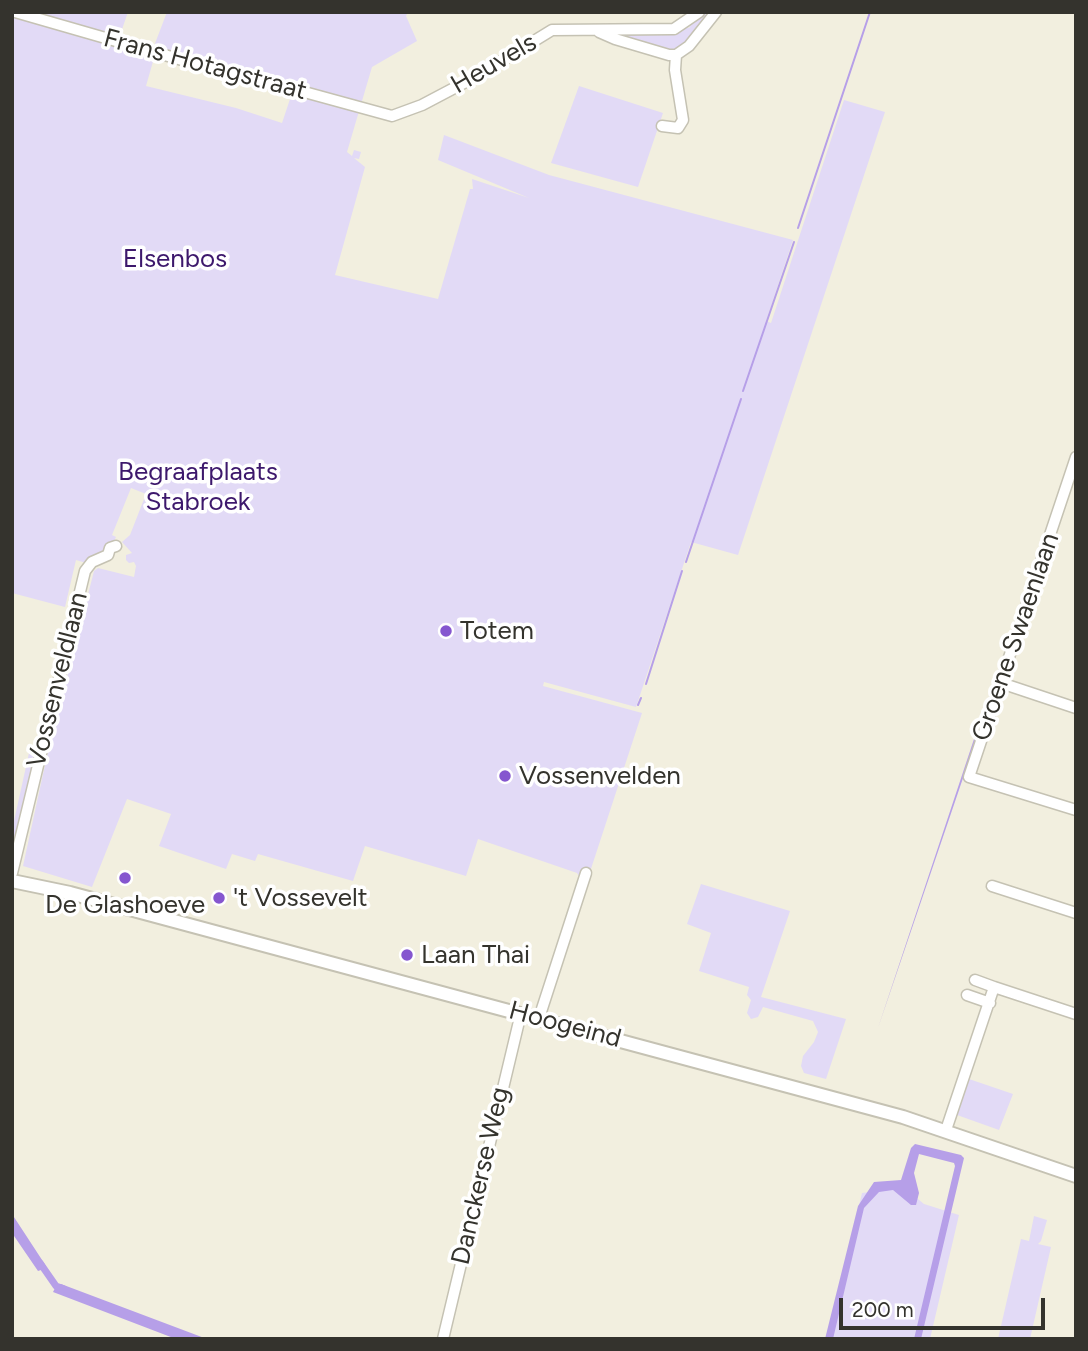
<!DOCTYPE html>
<style>
body{margin:0}
#map{position:relative;width:1088px;height:1351px;overflow:hidden;background:#f2efdf;font-family:Figtree,sans-serif}
canvas{display:block}
.frame{position:absolute;inset:0;border:14px solid #34332d;pointer-events:none}
.scale{position:absolute;left:839px;top:1298px;width:206px;height:32px;box-sizing:border-box;border:4px solid #34332d;border-top:0;padding-left:9px;font-size:21px;line-height:24px;white-space:nowrap;color:#34332d;-webkit-text-stroke:5px #fff;paint-order:stroke}
</style>
<div id="map">
<canvas width="1088" height="1351"></canvas>
<div class="frame"></div>
<div class="scale">200 m</div>
</div>
<script>
const ctx = document.querySelector('canvas').getContext('2d');
ctx.lineJoin = 'round';
function paint(path, color) { ctx.fillStyle = color; ctx.fill(path, 'evenodd'); }
const shape = rows => new Path2D(rows.map(r => 'M' + r).join(''));
function strokePath(path, color, width, dash) { ctx.strokeStyle = color; ctx.lineWidth = width; ctx.lineCap = dash ? 'butt' : 'round'; ctx.setLineDash(dash || []); ctx.stroke(path); }
function label(font, color, halo, rows, align = 'center') {
  ctx.font = font + ' Figtree,sans-serif'; ctx.lineWidth = 7; ctx.setLineDash([]); ctx.textBaseline = 'middle'; ctx.strokeStyle = halo; ctx.fillStyle = color; for (const [text, x, y, turn = 0] of rows) {
    ctx.save(); ctx.translate(x, y); ctx.rotate((+turn || 0) * Math.PI / 180); ctx.textAlign = isNaN(turn) ? turn : align; if (halo) ctx.strokeText(text, 0, 0); ctx.fillText(text, 0, 0); ctx.restore();
  }
}
paint(shape([
 [23,12,128,12,119,38],
 [167,12,408,12,406,16,417,41,372,67,347,152,352,156,354,150,361,152,359,159,354,158,365,167,335,275,438,299,470,189,473,189,472,179,529,198,438,160,444,135,549,175,793,240,766,321,771,323,844,100,885,112,738,555,691,542,636,707,544,682,543,686,642,713,587,881,581,879,577,873,478,839,466,876,365,846,353,881,258,854,255,861,232,854,226,869,159,846,171,814,127,799,92,887,23,866,47,756,94,571,98,568,134,577,136,566,134,562,129,563,126,560,126,555,132,553,122,542,130,535,146,494,131,488,112,535,116,537,113,543,86,563,76,560,65,607,12,593,12,14,151,54],
 [156,51,292,93,282,123,236,108,146,86],
 [704,12,707,14,715,12,686,46,674,53,614,37,615,31,664,32,672,34,689,22,687,27,689,28,696,18],
 [579,86,663,113,638,187,551,163],
 [29,753,35,755,12,855,12,830],
 [701,884,790,911,761,997,846,1019,826,1079,804,1073,801,1066,803,1056,814,1042,818,1032,813,1021,763,1007,758,1017,751,1019,747,1013,751,1000,747,995,749,987,699,971,711,933,687,924],
 [969,1079,1013,1094,999,1130,957,1115],
 [897,1182,924,1204,959,1215,930,1339,827,1339,862,1193,877,1191],
 [1034,1216,1047,1220,1041,1241,1038,1244,1051,1247,1030,1339,998,1339,1021,1239,1029,1241]
]), '#e2daf6');
paint(shape([
 [976,733,978,734,878,1028],
 [915,1144,961,1155,964,1158,921,1339,914,1339,955,1166,954,1163,919,1154,914,1173,919,1193,916,1205,911,1205,893,1190,879,1192,864,1208,833,1339,825,1339,858,1206,874,1182,901,1180,911,1148],
 [12,1214,46,1266,44,1269,38,1271,12,1233],
 [61,1284,207,1339,176,1339,53,1292,56,1286]
]), '#b69fe8');
strokePath(shape([
 [798,228,870,12],
 [743,391,794,242],
 [686,562,741,399],
 [646,684,682,571],
 [638,705,641,698]
]), '#b69fe8', 2);
strokePath(shape([
 [40,1263,56,1286,64,1289]
]), '#b69fe8', 7);
const minor = shape([
 [15,12,262,83,275,84,392,116,422,105,477,76,552,30,674,29,699,12],
 [599,32,615,39,669,55,676,55,689,46,716,12],
 [662,126,678,128,683,120,675,70,676,55],
 [1076,457,969,777,1076,810],
 [1001,683,1076,708],
 [12,873,85,571,92,562,108,555,110,548,116,546],
 [992,886,1076,913],
 [994,987,1076,1014],
 [967,995,990,1003],
 [539,1018,586,873],
 [946,1130,994,987,975,980],
 [443,1339,521,1013]
]);
const major = shape([
 [12,881,70,893,903,1117,1076,1176]
]);
strokePath(minor, '#c5c2b3', 13);
strokePath(major, '#c5c2b3', 16);
strokePath(minor, '#fff', 10);
strokePath(major, '#fff', 12);
for (const [x, y, r, color] of [
 [446,631,7,"#8556cf"],
 [505,776,7,"#8556cf"],
 [125,878,7,"#8556cf"],
 [219,898,7,"#8556cf"],
 [407,955,7,"#8556cf"]
]) { const dot = new Path2D(); dot.arc(x, y, r, 0, 2 * Math.PI); ctx.fillStyle = color; ctx.fill(dot); strokePath(dot, '#fff', 2.5); }
label('26px', '#34332d', '#fff', [
 ["Heuvels",494,64,-30],
 ["Frans Hotagstraat",205,65,15],
 ["Groene Swaenlaan",1016,637,-71],
 ["Vossenveldlaan",58,680,-76],
 ["Hoogeind",565,1025,15],
 ["Danckerse Weg",481,1176,-77]
]);
label('26px', '#3d186c', '#fff', [
 ["Elsenbos",175,259],
 ["Begraafplaats",198,472],
 ["Stabroek",198,502]
]);
label('26px', '#34332d', '#fff', [
 ["Totem",460,631],
 ["Vossenvelden",519,776],
 ["'t Vossevelt",233,898],
 ["De Glashoeve",125,905,"center"],
 ["Laan Thai",421,955]
], 'left');
</script>
